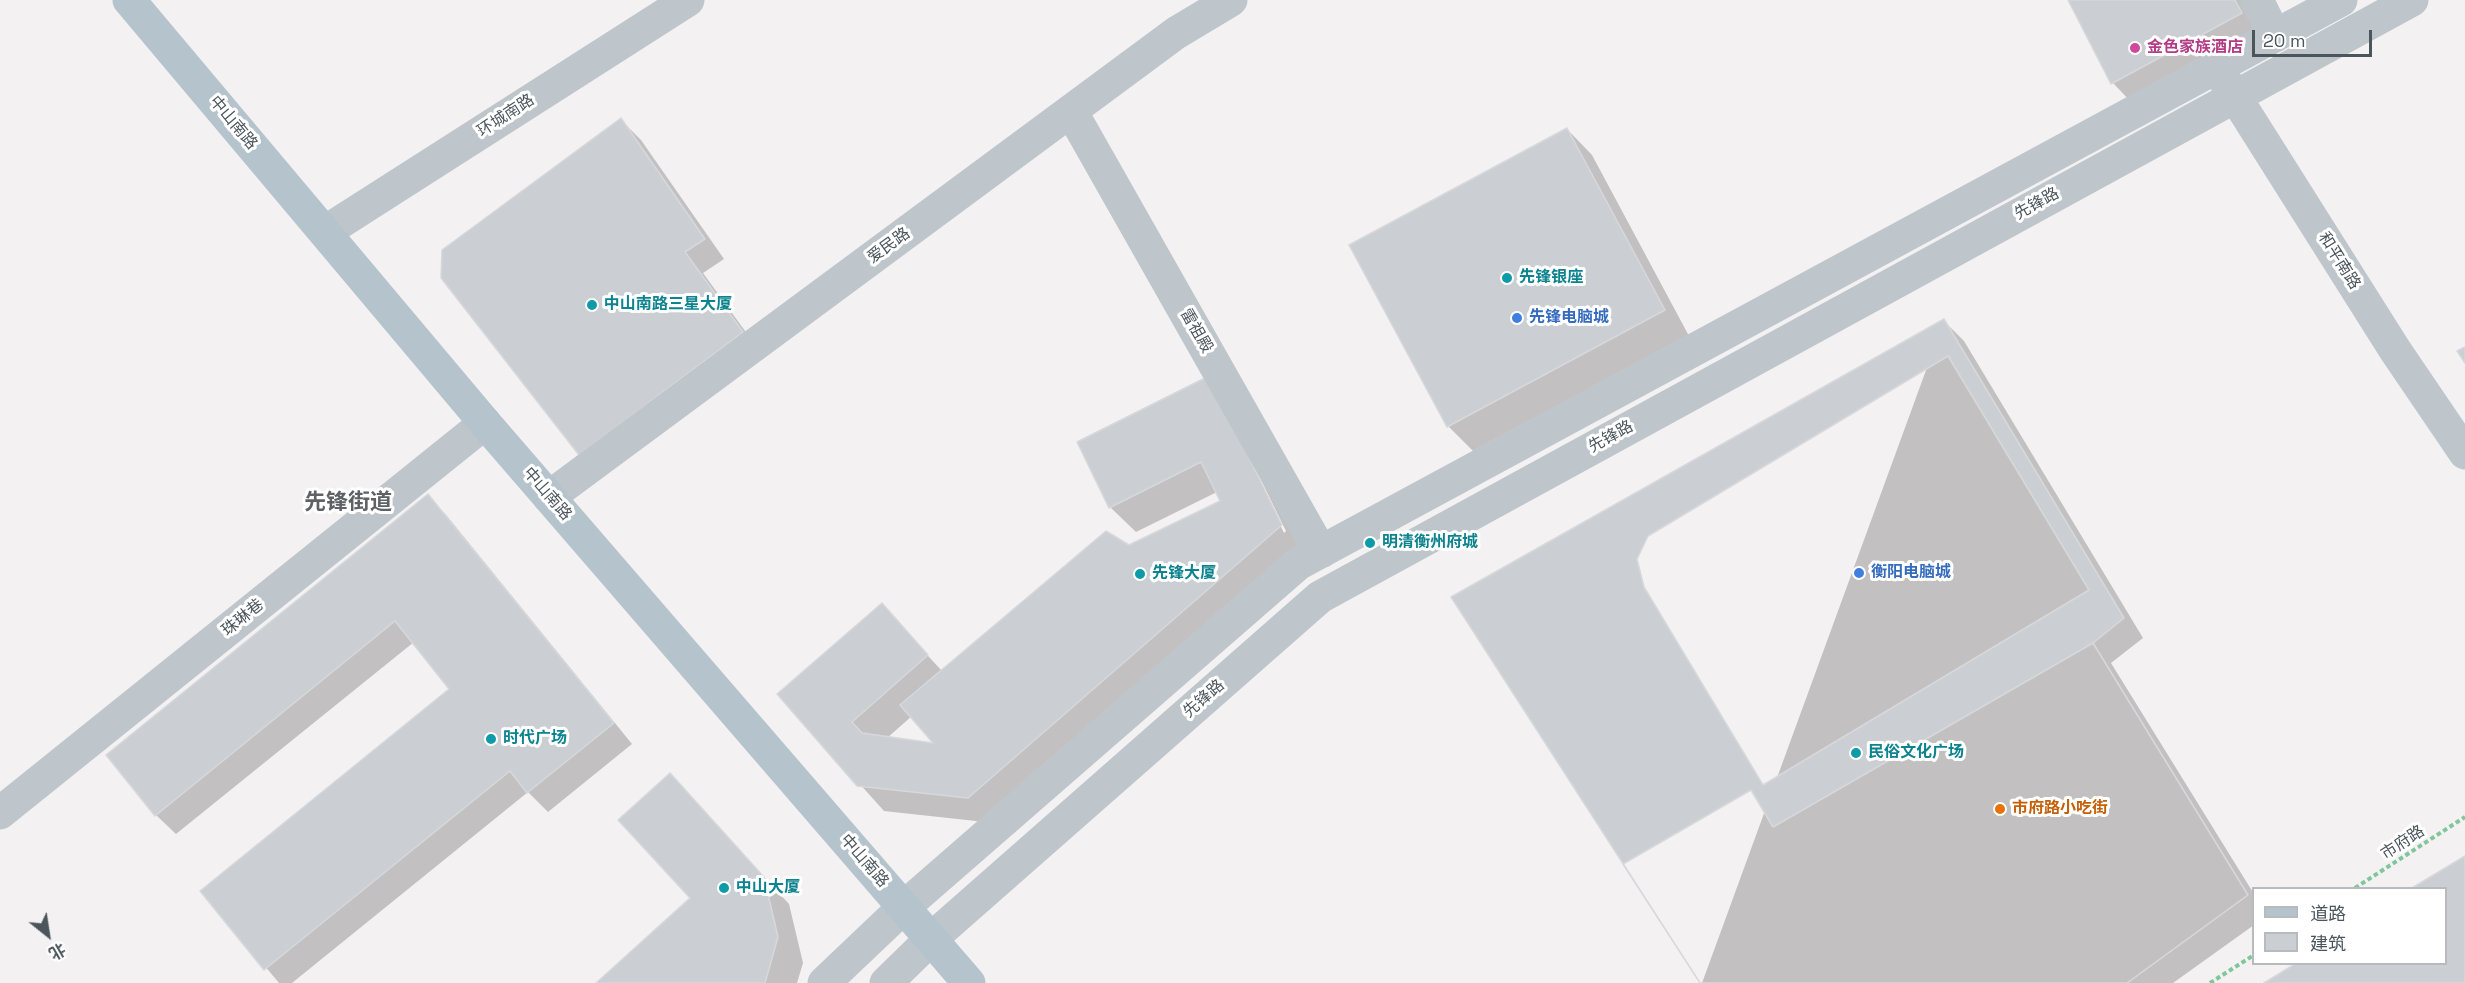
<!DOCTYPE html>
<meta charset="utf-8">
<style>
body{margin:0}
#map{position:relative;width:2465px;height:983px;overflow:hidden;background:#f3f1f1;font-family:"Space Grotesk","Noto Sans SC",sans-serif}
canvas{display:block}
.legend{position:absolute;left:2252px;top:887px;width:195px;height:78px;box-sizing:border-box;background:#fff;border:2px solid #b7bbbe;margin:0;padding:8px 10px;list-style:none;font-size:18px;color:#4b565c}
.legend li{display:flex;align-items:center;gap:12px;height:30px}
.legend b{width:30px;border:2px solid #b7bbbe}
.north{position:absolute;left:18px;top:905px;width:60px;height:60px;-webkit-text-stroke:4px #fff;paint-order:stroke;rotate:150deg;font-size:16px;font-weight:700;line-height:24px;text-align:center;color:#4b565c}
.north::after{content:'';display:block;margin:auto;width:21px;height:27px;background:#4b565c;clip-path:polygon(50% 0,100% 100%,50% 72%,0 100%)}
.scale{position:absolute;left:2252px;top:30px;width:120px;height:27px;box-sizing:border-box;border:3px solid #4b565c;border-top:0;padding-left:8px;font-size:18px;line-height:21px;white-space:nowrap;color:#4b565c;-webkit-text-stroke:4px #fff;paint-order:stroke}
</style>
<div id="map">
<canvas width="2465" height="983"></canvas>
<ul class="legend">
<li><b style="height:8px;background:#b4c3cc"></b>道路</li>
<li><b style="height:16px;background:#cbcfd3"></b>建筑</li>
</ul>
<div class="north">北</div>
<div class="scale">20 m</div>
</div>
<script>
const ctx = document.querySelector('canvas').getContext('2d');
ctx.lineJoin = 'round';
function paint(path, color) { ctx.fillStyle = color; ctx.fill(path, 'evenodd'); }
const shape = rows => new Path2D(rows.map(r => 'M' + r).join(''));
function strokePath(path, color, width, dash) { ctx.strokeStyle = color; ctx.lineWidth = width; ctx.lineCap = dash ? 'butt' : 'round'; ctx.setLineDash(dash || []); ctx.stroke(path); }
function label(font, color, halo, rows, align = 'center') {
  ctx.font = font + ' "Space Grotesk","Noto Sans SC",sans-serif'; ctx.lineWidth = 6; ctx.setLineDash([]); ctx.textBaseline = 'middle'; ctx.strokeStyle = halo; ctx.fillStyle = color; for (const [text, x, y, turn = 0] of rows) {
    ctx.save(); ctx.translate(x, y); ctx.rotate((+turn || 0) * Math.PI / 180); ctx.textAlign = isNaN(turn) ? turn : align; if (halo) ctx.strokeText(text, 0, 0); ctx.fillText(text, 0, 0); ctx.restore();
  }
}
paint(shape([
 [2069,0,2242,0,2261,33,2132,103,2113,83],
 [621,120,641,140,724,259,703,273,761,353,600,474],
 [1567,129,1592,155,1689,336,1473,451,1448,426],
 [1944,321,1964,341,2143,638,2111,663,2254,894,2254,925,2173,983,1702,983],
 [1208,378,1234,403,1306,551,994,823,884,811,779,694,881,605,942,671,1106,533,1129,547,1222,501,1217,492,1136,532,1110,507,1079,442],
 [1222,406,1225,406,1286,531,1284,533],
 [912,716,936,745,887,738],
 [427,496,447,516,632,744,548,812,528,792,292,983,279,983,202,891,452,689,414,642,176,834,156,815],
 [670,775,789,904,803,963,797,983,598,983,692,898],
 [2465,858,2465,983,2267,983,2297,964,2446,964,2446,888,2415,888]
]), '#0003');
const building = shape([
 [2068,0,2235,0,2242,13,2111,84,2068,0],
 [621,118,705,239,685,252,743,332,579,455,441,278,442,250,621,118],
 [1567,128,1665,310,1447,427,1349,245,1567,128],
 [1944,319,2124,618,2093,643,2248,895,2127,983,1700,983,1451,597,1944,319],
 [2465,347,2465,363,2457,351,2465,347],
 [1948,356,2089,590,1763,785,1644,587,1637,559,1648,536,1948,356],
 [1209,376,1282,525,968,798,857,786,777,694,882,603,928,655,852,722,862,733,933,743,900,705,1106,531,1129,545,1220,501,1201,462,1109,508,1077,442,1209,376],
 [428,494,614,723,527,793,510,771,264,970,200,891,449,689,395,621,155,816,106,755,428,494],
 [2093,643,2248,895,2127,983,1700,983,1623,864,1751,790,1773,827,2093,643],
 [670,773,764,877,778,937,765,983,596,983,690,898,618,820,670,773],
 [2465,856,2465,983,2264,983,2295,964,2446,964,2446,888,2412,888,2465,856]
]);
paint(building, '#cbcfd3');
strokePath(building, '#d6d8db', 1.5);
strokePath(shape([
 [2355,888,2465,817],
 [2210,983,2254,955]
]), '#80c69d', 4, [4.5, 3]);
strokePath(shape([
 [2257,0,2275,36],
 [2224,79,2395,350,2465,453],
 [1071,111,1321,552],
 [325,232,688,0],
 [549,497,1176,33,1231,0],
 [0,813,485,423],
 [824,983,904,907,1298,564,2341,0],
 [886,983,931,939,1320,597,2412,0]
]), '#bec6cc', 33);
strokePath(shape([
 [129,0,485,423,969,983]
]), '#b4c3cc', 33);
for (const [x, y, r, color] of [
 [2135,48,6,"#d1479c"],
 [1507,278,6,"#0f9aa8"],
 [592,305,6,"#0f9aa8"],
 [1517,318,6,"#3f7fe0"],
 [1370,543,6,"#0f9aa8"],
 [1859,573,6,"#3f7fe0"],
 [1140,574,6,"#0f9aa8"],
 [491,739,6,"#0f9aa8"],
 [1856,753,6,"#0f9aa8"],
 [2000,809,6,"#e8710a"],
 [724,888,6,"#0f9aa8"]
]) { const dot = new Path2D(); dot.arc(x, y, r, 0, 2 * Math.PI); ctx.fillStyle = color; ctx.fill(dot); strokePath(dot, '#fff', 2); }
label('bold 16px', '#b23c85', '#fff', [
 ["金色家族酒店",2147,48]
], 'left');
label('16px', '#4b565c', '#fff', [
 ["环城南路",506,116,-33],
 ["中山南路",233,123,50],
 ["先锋路",2037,204,-29],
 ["爱民路",889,246,-36],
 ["和平南路",2339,261,58],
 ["雷祖殿",1196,331,60],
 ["先锋路",1611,437,-29],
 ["中山南路",547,494,49],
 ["珠琳巷",243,618,-39],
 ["先锋路",1204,699,-41],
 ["市府路",2403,843,-33],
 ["中山南路",864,861,49]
]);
label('bold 16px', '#0d838f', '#fff', [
 ["先锋银座",1519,278],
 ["中山南路三星大厦",604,305],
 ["明清衡州府城",1382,543],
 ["先锋大厦",1152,574],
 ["时代广场",503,739],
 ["民俗文化广场",1868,753],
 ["中山大厦",736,888]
], 'left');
label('bold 16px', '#366cbe', '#fff', [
 ["先锋电脑城",1529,318],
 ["衡阳电脑城",1871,573]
], 'left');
label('bold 16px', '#c56008', '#fff', [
 ["市府路小吃街",2012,809]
], 'left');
label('bold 22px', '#5e6265', '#fff', [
 ["先锋街道",348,503]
]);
</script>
